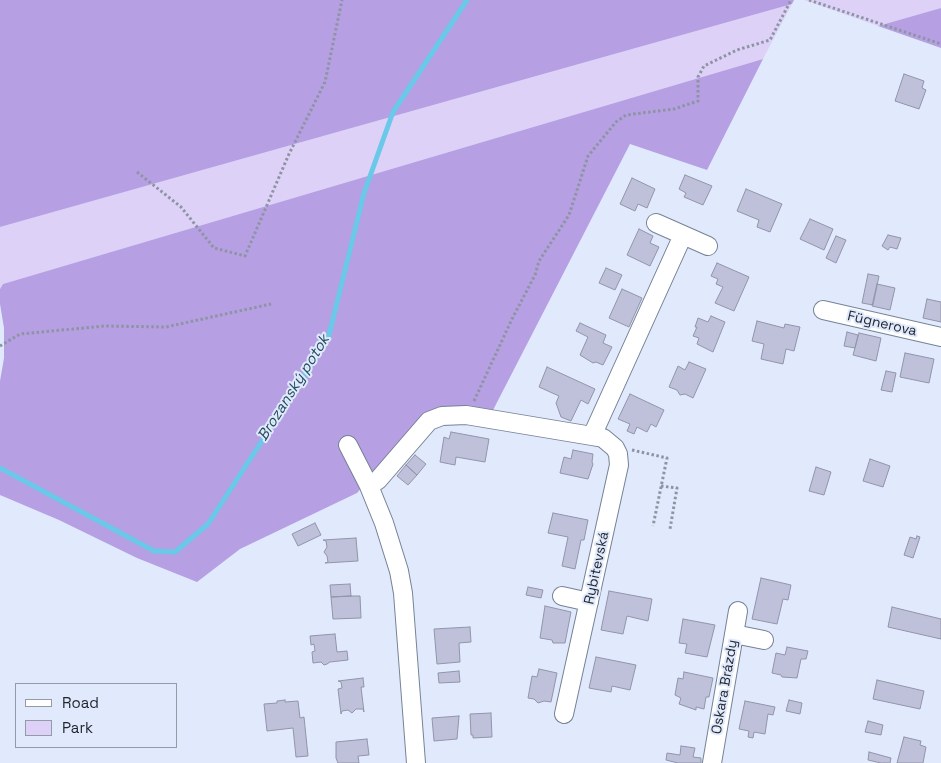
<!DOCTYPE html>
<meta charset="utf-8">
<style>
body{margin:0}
#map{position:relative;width:941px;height:763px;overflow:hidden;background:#e0eafc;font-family:"Space Grotesk",sans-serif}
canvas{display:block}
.legend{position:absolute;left:15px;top:683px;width:162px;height:65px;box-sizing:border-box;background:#e0eafc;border:1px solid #939ba9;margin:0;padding:6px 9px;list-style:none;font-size:15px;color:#1f242d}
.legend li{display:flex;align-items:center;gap:10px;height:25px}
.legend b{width:25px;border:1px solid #939ba9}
</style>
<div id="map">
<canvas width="941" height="763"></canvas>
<ul class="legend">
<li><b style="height:6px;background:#fff"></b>Road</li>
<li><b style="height:14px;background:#ddd1f8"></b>Park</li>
</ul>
</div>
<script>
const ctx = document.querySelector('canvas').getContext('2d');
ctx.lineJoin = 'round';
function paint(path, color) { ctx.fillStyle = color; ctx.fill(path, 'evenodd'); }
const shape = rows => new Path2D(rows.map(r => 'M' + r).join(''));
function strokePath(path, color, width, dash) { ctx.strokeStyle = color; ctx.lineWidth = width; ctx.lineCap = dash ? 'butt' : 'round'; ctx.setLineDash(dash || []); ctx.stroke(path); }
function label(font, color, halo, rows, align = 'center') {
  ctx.font = font + ' "Space Grotesk",sans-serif'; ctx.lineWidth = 4; ctx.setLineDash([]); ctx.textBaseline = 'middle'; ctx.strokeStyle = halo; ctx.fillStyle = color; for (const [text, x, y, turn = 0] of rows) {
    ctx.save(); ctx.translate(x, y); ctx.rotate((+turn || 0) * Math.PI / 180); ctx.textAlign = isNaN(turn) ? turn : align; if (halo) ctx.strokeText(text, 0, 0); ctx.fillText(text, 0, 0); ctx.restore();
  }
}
paint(shape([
 [804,0,941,0,941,8,878,26],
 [792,4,763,59,3,284,0,289,0,227]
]), '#ddd1f8');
paint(shape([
 [0,0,794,0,792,4,0,227],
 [941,8,941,48,878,26],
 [763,59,707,170,630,144,491,414,426,415,357,493,240,549,197,582,137,558,59,520,0,495,0,381,4,358,4,328,0,304,0,289,3,284]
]), '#b69fe3');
strokePath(shape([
 [0,468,154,551,175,552,208,524,328,339,364,193,393,112,467,0]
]), '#6ac8e8', 5);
const building = shape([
 [904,74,924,81,922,88,926,90,919,109,895,101,904,74],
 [685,175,712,186,703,205,684,197,686,193,679,189,685,175],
 [632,178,655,189,647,208,638,204,635,211,620,204,632,178],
 [746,189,782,204,770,232,757,227,759,220,737,211,746,189],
 [810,219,833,229,824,250,800,239,810,219],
 [639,229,653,236,650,243,659,247,650,266,627,255,639,229],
 [888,235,901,238,897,249,890,247,888,250,882,246,888,235],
 [836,236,846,240,836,263,826,258,836,236],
 [717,263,749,277,734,311,715,303,723,287,716,284,718,279,711,276,717,263],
 [606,268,622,275,615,290,599,283,606,268],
 [868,274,879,276,873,305,862,303,868,274],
 [877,284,895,288,890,310,872,306,877,284],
 [622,289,642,298,629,327,609,318,622,289],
 [927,299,941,302,941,322,923,318,927,299],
 [711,316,725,322,713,352,697,344,699,338,693,336,697,327,695,327,698,318,708,322,711,316],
 [757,321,784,328,785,324,800,327,794,351,786,349,783,364,761,359,764,344,752,341,757,321],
 [580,323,606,335,603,343,612,347,603,365,596,362,593,363,580,355,588,337,576,331,580,323],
 [847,332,858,335,855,348,844,346,847,332],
 [859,333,881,338,876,361,853,355,859,333],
 [905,353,934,359,929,383,900,377,905,353],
 [689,362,706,369,693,398,685,394,680,395,677,390,669,387,678,366,685,370,689,362],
 [547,367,595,389,588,404,581,400,571,421,561,417,556,403,559,396,539,387,547,367],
 [886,371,896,373,892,392,881,390,886,371],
 [630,394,664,410,656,427,651,424,647,432,637,427,634,434,627,431,630,424,618,419,630,394],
 [451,432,489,439,485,462,456,457,455,465,440,462,444,437,449,439,451,432],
 [573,450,593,454,592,462,593,464,588,479,560,473,564,457,571,459,573,450],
 [415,455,426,464,417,475,406,465,415,455],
 [870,459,890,466,883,487,863,481,870,459],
 [406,465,417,475,408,485,397,476,406,465],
 [816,467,831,472,824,495,809,491,816,467],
 [553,513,588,520,584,540,581,540,575,569,562,566,568,537,548,533,553,513],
 [315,523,321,535,298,546,292,534,315,523],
 [917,536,920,537,913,558,904,555,910,537,916,539,917,536],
 [356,538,358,561,325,563,328,562,327,556,324,552,327,547,326,541,323,540,356,538],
 [761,578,791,585,788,600,783,599,777,624,752,619,761,578],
 [350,584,351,596,331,597,330,585,350,584],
 [528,587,543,590,541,598,526,595,528,587],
 [609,591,652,599,648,621,627,616,623,634,601,630,609,591],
 [351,596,360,596,361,618,333,619,331,597,351,596],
 [545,606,571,612,565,643,553,643,552,640,540,638,545,606],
 [892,607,941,619,941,639,888,627,892,607],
 [683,619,715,625,707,657,685,653,687,644,679,643,683,619],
 [470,627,471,642,459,643,460,662,437,664,434,629,470,627],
 [335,634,337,652,347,651,348,660,330,662,327,664,324,665,321,662,313,663,312,652,315,651,314,644,311,645,310,636,335,634],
 [787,647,808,651,806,659,801,659,797,678,782,677,781,675,772,673,776,653,785,655,787,647],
 [596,657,636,665,630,690,612,686,611,692,589,688,596,657],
 [539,669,557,673,551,702,544,701,538,703,534,699,528,698,532,676,537,677,539,669],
 [459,671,460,682,439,683,438,673,459,671],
 [684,672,713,678,709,697,706,697,704,709,696,707,696,710,679,704,681,698,675,695,678,678,683,679,684,672],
 [363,678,364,687,361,687,364,712,363,709,356,709,352,713,348,710,342,711,341,714,338,689,342,688,341,682,338,681,363,678],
 [877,680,924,691,920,709,873,699,877,680],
 [285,700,285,702,298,701,300,718,304,717,308,756,296,757,293,728,267,731,264,704,277,703,277,701,285,700],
 [789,700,802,703,800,714,786,711,789,700],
 [745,701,775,707,773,715,768,714,765,734,754,732,753,738,748,737,749,731,739,729,745,701],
 [491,713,492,737,473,738,473,735,471,735,470,714,491,713],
 [459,716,457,739,434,741,432,718,459,716],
 [868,721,883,725,881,735,865,732,868,721],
 [904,737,921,741,920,745,926,747,923,763,897,763,904,737],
 [367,739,369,755,358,756,359,763,338,763,336,758,336,742,367,739],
 [681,746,695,748,693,757,701,758,701,763,678,763,666,760,667,753,680,755,681,746],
 [869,752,891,758,890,763,881,763,868,760,869,752]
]);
paint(building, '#bec1d9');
strokePath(building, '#9294ab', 1);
const street = shape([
 [656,223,708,246],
 [823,310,941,337],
 [592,436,683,235],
 [348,445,369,486,384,523,399,571,403,593,416,763],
 [369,486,378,480,429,421,442,416,466,415,592,436,603,438,615,448,618,454,619,465,617,474,564,714],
 [562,596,589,602],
 [734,634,764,640],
 [712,763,738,611]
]);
strokePath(street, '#768296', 20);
strokePath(shape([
 [809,0,941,44],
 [137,172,181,207,214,248,245,256,289,154,325,82,342,0],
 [0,346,20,334,105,326,166,327,271,304],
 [474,401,512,319,535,275,539,261,569,215,588,156,616,122,626,115,674,109,698,101,698,77,704,66,737,50,770,40,791,0],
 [632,450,667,458,653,526],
 [661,486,677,488,670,529]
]), '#8d94a2', 3, [2.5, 2.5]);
strokePath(street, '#fff', 18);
label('14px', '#1f242d', '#e0eafc', [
 ["Fügnerova",882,324,13],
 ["Rybitevská",597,568,-78],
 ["Oskara Brázdy",725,687,-80]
]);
label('italic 15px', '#224c5a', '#e0eafc', [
 ["Brozanský potok",294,388,-58]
]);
</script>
